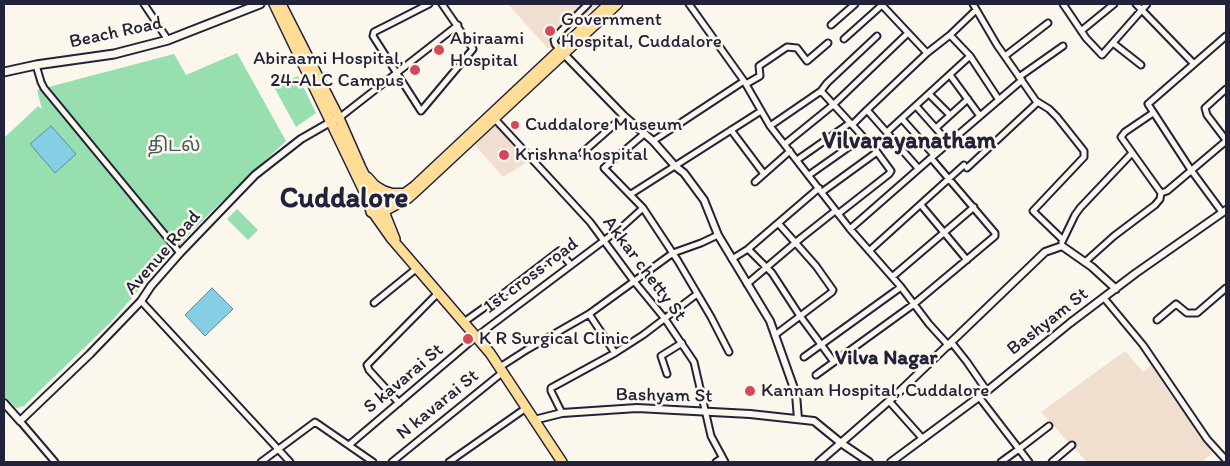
<!DOCTYPE html>
<meta charset="utf-8">
<style>
body{margin:0}
#map{position:relative;width:1230px;height:466px;overflow:hidden;background:#fbf7ec;font-family:Itim,sans-serif}
canvas{display:block}
.frame{position:absolute;inset:0;border:5px solid #22223b;pointer-events:none}
</style>
<div id="map">
<canvas width="1230" height="466"></canvas>
<div class="frame"></div>
</div>
<script>
const ctx = document.querySelector('canvas').getContext('2d');
ctx.lineJoin = 'round';
function paint(path, color) { ctx.fillStyle = color; ctx.fill(path, 'evenodd'); }
const shape = rows => new Path2D(rows.map(r => 'M' + r).join(''));
function strokePath(path, color, width, dash) { ctx.strokeStyle = color; ctx.lineWidth = width; ctx.lineCap = dash ? 'butt' : 'round'; ctx.setLineDash(dash || []); ctx.stroke(path); }
function label(font, color, halo, rows, align = 'center') {
  ctx.font = font + ' Itim,"Noto Sans Tamil",sans-serif'; ctx.lineWidth = 5; ctx.setLineDash([]); ctx.textBaseline = 'middle'; ctx.strokeStyle = halo; ctx.fillStyle = color; for (const [text, x, y, turn = 0] of rows) {
    ctx.save(); ctx.translate(x, y); ctx.rotate((+turn || 0) * Math.PI / 180); ctx.textAlign = isNaN(turn) ? turn : align; if (halo) ctx.strokeText(text, 0, 0); ctx.fillText(text, 0, 0); ctx.restore();
  }
}
paint(shape([
 [508,4,598,4,548,49],
 [496,125,529,161,503,177,475,145],
 [1125,351,1143,372,1151,365,1171,396,1215,451,1202,462,1087,462,1041,412]
]), '#f0dfce');
paint(shape([
 [237,53,286,141,215,208,192,231,173,253,169,250,171,253,111,322,24,406,16,408,4,396,4,138,38,106,42,109,37,90,174,54,186,75],
 [298,76,316,113,296,127,274,87],
 [237,209,258,230,248,240,227,219]
]), '#97dfae');
const water = shape([
 [51,126,76,154,55,173,30,144,51,126],
 [212,288,233,309,205,336,185,315,212,288]
]);
paint(water, '#85cfe5');
strokePath(water, '#5d8aa1', 1);
const minor = shape([
 [144,4,168,40],
 [429,4,388,25,374,32,373,36,421,111,473,49,442,4],
 [689,4,744,81,770,126,850,229,901,287,929,324,949,346],
 [881,4,927,53,950,35,976,10],
 [973,4,997,45,1036,101,1049,109,1057,117,1084,151,1084,157,1033,211,1063,240],
 [1063,4,1086,38,1102,55,1147,4],
 [1136,4,1194,64],
 [831,25,855,4],
 [1081,31,1114,4],
 [950,35,970,56,999,100],
 [844,39,882,5],
 [1113,43,1141,65],
 [560,50,555,44,554,40,559,33,588,4],
 [1005,56,1048,23],
 [36,65,41,82,44,88,180,253],
 [950,75,980,116],
 [1019,77,1063,46],
 [746,84,760,76,759,66,787,47,797,48,807,61,828,43],
 [1226,89,1205,108,1207,115,1226,140],
 [821,91,877,152,891,171,889,174,838,214],
 [929,94,950,115],
 [916,106,948,142],
 [867,110,927,53],
 [1153,113,1125,132,1121,137,1161,193,1167,191,1226,141],
 [339,118,458,25],
 [494,118,590,222,633,280,665,319,694,362,711,436,725,462],
 [902,119,934,155],
 [852,125,867,110,918,168],
 [770,126,821,91,827,83,877,36],
 [936,128,968,99],
 [731,130,764,174],
 [887,132,970,56],
 [644,134,604,168,643,208,678,261,711,317,729,352],
 [653,141,744,81],
 [785,144,833,105,908,33],
 [582,153,624,116],
 [931,158,1022,80],
 [797,160,850,123],
 [967,168,1038,102],
 [809,175,863,137],
 [755,182,790,151],
 [822,192,877,152],
 [631,194,761,111],
 [921,205,967,260],
 [1222,212,1191,170,1148,104,1226,36],
 [1062,242,1075,215,1080,208,1132,153],
 [748,249,772,273,800,316,834,362],
 [869,251,964,165],
 [732,259,748,249,819,188],
 [1085,262,1114,236,1155,205,1160,199,1161,193],
 [892,277,974,207],
 [747,284,801,238,835,211],
 [1104,298,1143,345,1207,439,1226,460],
 [141,301,290,462],
 [374,303,417,268],
 [589,314,615,353],
 [1157,320,1176,304,1187,313,1197,313,1226,288],
 [464,322,499,297,559,251,571,265],
 [775,335,832,292,833,290,816,266,778,223],
 [952,343,967,362,987,391],
 [804,357,901,287],
 [500,367,528,349,589,314,673,253,701,243,718,235],
 [667,374,661,356,682,343],
 [816,375,914,304,995,236,995,233,931,158,850,229],
 [979,397,1019,449,1001,462],
 [889,401,923,439],
 [399,403,369,370,367,365,438,293],
 [562,413,551,391,551,388,615,353,643,335,697,294],
 [20,421,55,462],
 [349,445,477,336,622,227,643,208],
 [261,462,315,422,373,462],
 [392,462,503,372],
 [449,462,526,408],
 [716,462,722,458],
 [1029,462,1019,449,1049,426],
 [1052,462,1072,445]
]);
const tertiary = shape([
 [562,52,624,116,653,141,675,166,684,173,704,200,718,235,770,321,796,394,798,419],
 [4,403,20,421,90,354,141,301,151,286,180,253,255,175,301,139,334,120],
 [534,420,562,413,637,408,750,414,814,421,841,443,869,462],
 [819,462,897,394,1045,252,1062,246,1092,267,1116,289],
 [891,462,987,391,1070,323,1136,273,1226,210]
]);
const secondary = shape([
 [4,72,36,65,114,54,168,40,260,4]
]);
const primary = shape([
 [368,177,375,185,383,190,392,193,403,193],
 [382,205,399,197,414,186,608,4],
 [380,214,408,199,418,190,618,4]
]);
const trunk = shape([
 [274,4,371,206],
 [281,4,339,118,361,168,378,202,382,207,381,213,376,215,371,212,370,208,374,203,378,202],
 [383,209,395,239],
 [374,214,391,238,490,353,562,462]
]);
strokePath(minor, '#22223b', 9);
strokePath(tertiary, '#22223b', 10);
strokePath(secondary, '#22223b', 11);
strokePath(primary, '#22223b', 11);
strokePath(trunk, '#22223b', 12);
strokePath(minor, '#fbf7ec', 5);
strokePath(tertiary, '#fbf7ec', 6);
strokePath(secondary, '#fbf7ec', 7);
strokePath(primary, '#ffdd96', 8);
strokePath(trunk, '#ffdd96', 9);
for (const [x, y, r, color] of [
 [550,31,6,"#d1495b"],
 [439,50,6,"#d1495b"],
 [415,70,6,"#d1495b"],
 [515,125,5,"#d1495b"],
 [504,155,6,"#d1495b"],
 [468,339,6,"#d1495b"],
 [750,391,6,"#d1495b"]
]) { const dot = new Path2D(); dot.arc(x, y, r, 0, 2 * Math.PI); ctx.fillStyle = color; ctx.fill(dot); strokePath(dot, '#fbf7ec', 2); }
label('19px', '#22223b', '#fbf7ec', [
 ["Government",561,20],
 ["Hospital, Cuddalore",561,42],
 ["Abiraami",450,39],
 ["Hospital",450,61],
 ["Abiraami Hospital,",404,59,"right"],
 ["24-ALC Campus",404,81,"right"],
 ["Cuddalore Museum",525,125],
 ["Krishna hospital",515,155],
 ["K R Surgical Clinic",479,339],
 ["Kannan Hospital, Cuddalore",761,391]
], 'left');
label('19px', '#22223b', '#fbf7ec', [
 ["Beach Road",116,33,-12],
 ["Avenue Road",163,253,-49],
 ["Akkar chetty St",644,269,53],
 ["1st cross road",531,276,-37],
 ["Bashyam St",1048,322,-38],
 ["S kavarai St",404,379,-40],
 ["Bashyam St",664,396,1],
 ["N kavarai St",438,405,-39]
]);
label('19px', '#455b5e', '#fbf7ec', [
 ["திடல்",174,146]
]);
label('bold 21px', '#22223b', '#fbf7ec', [
 ["Vilva Nagar",886,359]
]);
label('bold 24px', '#22223b', '#fbf7ec', [
 ["Vilvarayanatham",909,142]
]);
label('bold 29px', '#22223b', '#fbf7ec', [
 ["Cuddalore",344,200]
]);
</script>
